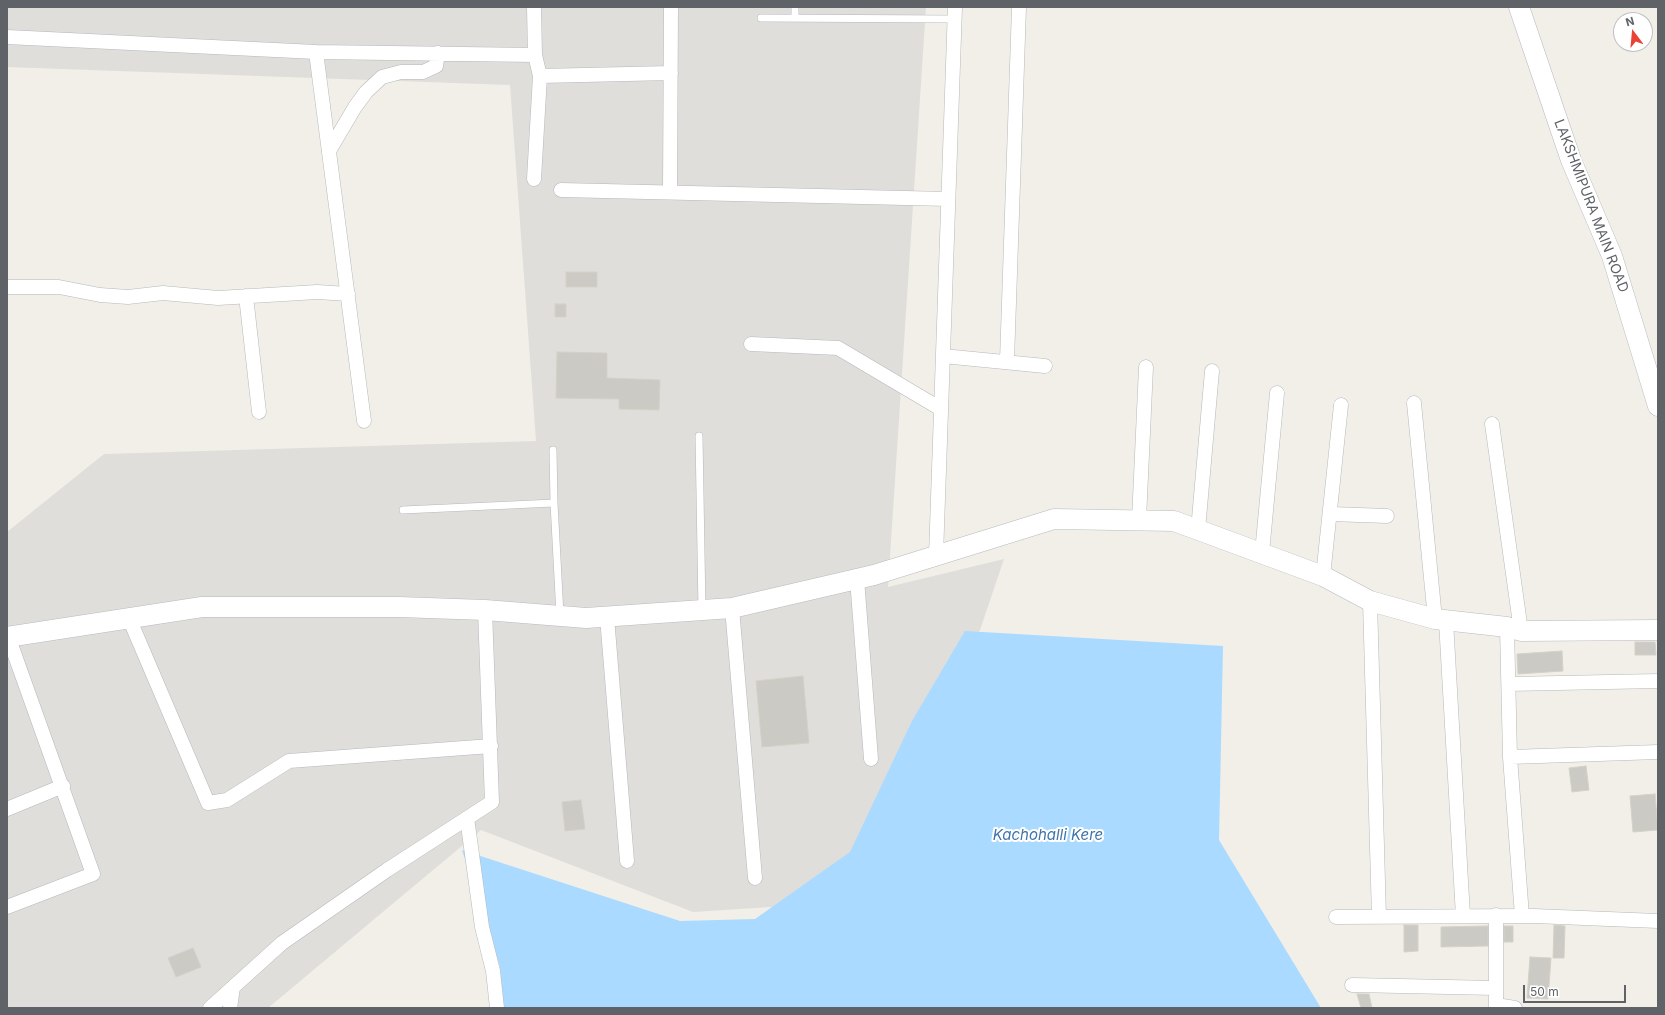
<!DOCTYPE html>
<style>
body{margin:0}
#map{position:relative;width:1665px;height:1015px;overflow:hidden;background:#f1efe8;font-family:Inter,sans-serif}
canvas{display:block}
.frame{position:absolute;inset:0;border:8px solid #5f6368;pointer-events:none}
.north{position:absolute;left:1613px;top:12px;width:40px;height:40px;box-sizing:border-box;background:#fff;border:1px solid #bfc1c3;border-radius:50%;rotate:344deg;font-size:11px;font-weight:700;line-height:16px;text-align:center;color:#5f6368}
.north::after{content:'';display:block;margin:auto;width:14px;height:18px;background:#ea4335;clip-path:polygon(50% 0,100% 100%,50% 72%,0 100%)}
.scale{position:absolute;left:1523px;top:985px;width:103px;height:18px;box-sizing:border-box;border:2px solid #5f6368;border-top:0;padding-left:5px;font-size:12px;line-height:14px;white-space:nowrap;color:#5f6368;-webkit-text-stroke:3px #fff;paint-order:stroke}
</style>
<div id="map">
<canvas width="1665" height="1015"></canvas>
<div class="frame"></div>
<div class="north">N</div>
<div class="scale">50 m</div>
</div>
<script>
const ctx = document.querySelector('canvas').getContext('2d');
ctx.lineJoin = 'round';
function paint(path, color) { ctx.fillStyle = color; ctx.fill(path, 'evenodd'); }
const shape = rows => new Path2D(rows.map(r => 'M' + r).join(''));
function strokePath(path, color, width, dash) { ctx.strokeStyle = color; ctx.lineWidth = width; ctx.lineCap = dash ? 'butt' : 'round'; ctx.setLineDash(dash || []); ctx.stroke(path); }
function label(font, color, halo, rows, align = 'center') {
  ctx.font = font + ' Inter,sans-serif'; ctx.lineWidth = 4; ctx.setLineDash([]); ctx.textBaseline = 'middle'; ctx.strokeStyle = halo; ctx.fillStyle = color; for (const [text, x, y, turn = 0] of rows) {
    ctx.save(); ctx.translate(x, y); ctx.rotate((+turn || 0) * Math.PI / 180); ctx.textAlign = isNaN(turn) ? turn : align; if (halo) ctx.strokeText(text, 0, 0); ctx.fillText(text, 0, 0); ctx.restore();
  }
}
paint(shape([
 [7,7,926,7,888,587,1004,559,980,630,874,841,786,906,693,912,481,830,268,1008,7,1008,7,532,104,454,536,441,510,85,7,67]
]), '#e0deda');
paint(shape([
 [965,631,1223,646,1219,840,1321,1008,503,1008,500,967,462,850,680,921,755,919,850,852,912,721]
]), '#aadaff');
const building = shape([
 [566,272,597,272,597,287,566,287,566,272],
 [555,304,566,304,566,317,555,317,555,304],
 [557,352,607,353,607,378,660,380,659,410,619,409,619,399,556,398,557,352],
 [1635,642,1655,642,1656,655,1635,655,1635,642],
 [1562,651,1563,671,1518,674,1517,654,1562,651],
 [803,676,809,743,762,747,756,681,803,676],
 [1586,766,1589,790,1572,792,1569,768,1586,766],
 [1655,794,1658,830,1633,832,1630,796,1655,794],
 [581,800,585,829,565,831,562,802,581,800],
 [1404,925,1418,925,1418,951,1404,952,1404,925],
 [1554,925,1565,926,1564,958,1553,958,1554,925],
 [1488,926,1488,946,1441,947,1441,927,1488,926],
 [1504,926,1513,926,1513,942,1504,942,1504,926],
 [193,948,201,967,176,977,168,958,193,948],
 [1530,957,1551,958,1548,999,1527,998,1530,957],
 [1357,994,1369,994,1372,1008,1361,1008,1357,994]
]);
paint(building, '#cccac5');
strokePath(building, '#d6d1c6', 1);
const lane = shape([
 [795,7,795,18],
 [761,18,954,19],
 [699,436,702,610],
 [554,503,560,615],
 [403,510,554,503,553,450]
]);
const street = shape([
 [7,37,316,52],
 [540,76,671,73],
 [329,151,355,107,366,92,382,77,401,72,423,72,436,66,438,53],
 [534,179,540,76,535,55,534,7],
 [561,190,948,199],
 [670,192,671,7],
 [7,287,59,287,100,295,128,297,163,293,218,298,317,292,348,294],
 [246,296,259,412],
 [751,344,838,348,941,409],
 [943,356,1045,366],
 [1007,361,1019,7],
 [1414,403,1435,619],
 [364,421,316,52,535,55],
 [1492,424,1521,631],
 [1331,514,1387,516],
 [1139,520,1146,367],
 [1198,530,1212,371],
 [1262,553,1277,393],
 [936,556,955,7],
 [1323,576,1341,405],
 [857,579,871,759],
 [1370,601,1379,917],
 [732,608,755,878],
 [607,617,627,861],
 [129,618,208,803,227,800,289,761,491,746],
 [1446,621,1463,916],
 [1507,627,1510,757],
 [1509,684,1658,681],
 [7,809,63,786],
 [467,818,482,927,493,971,497,1008],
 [7,907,93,874,8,636],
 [1522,916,1510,757,1658,752],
 [1336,917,1534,916,1658,921],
 [1352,985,1496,988],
 [1496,1005,1515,1008],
 [210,1008,282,943,387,870,492,802,485,610],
 [230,1008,233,987],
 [1496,1008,1496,915]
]);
const secondary = shape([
 [1519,7,1571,160,1612,256,1658,406],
 [7,637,202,607,399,607,485,610,586,618,732,608,874,575,1054,519,1174,521,1323,576,1370,601,1435,619,1507,627,1521,631,1658,630]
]);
strokePath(lane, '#b5b8bc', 8);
strokePath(street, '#b5b8bc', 15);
strokePath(secondary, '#b6babf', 21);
strokePath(lane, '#fff', 7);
strokePath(street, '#fff', 14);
strokePath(secondary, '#fff', 20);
label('14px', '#5f6368', '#fff', [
 ["LAKSHMIPURA MAIN ROAD",1591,206,69]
]);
label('italic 15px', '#4174aa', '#fff', [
 ["Kachohalli Kere",1048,835]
]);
</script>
